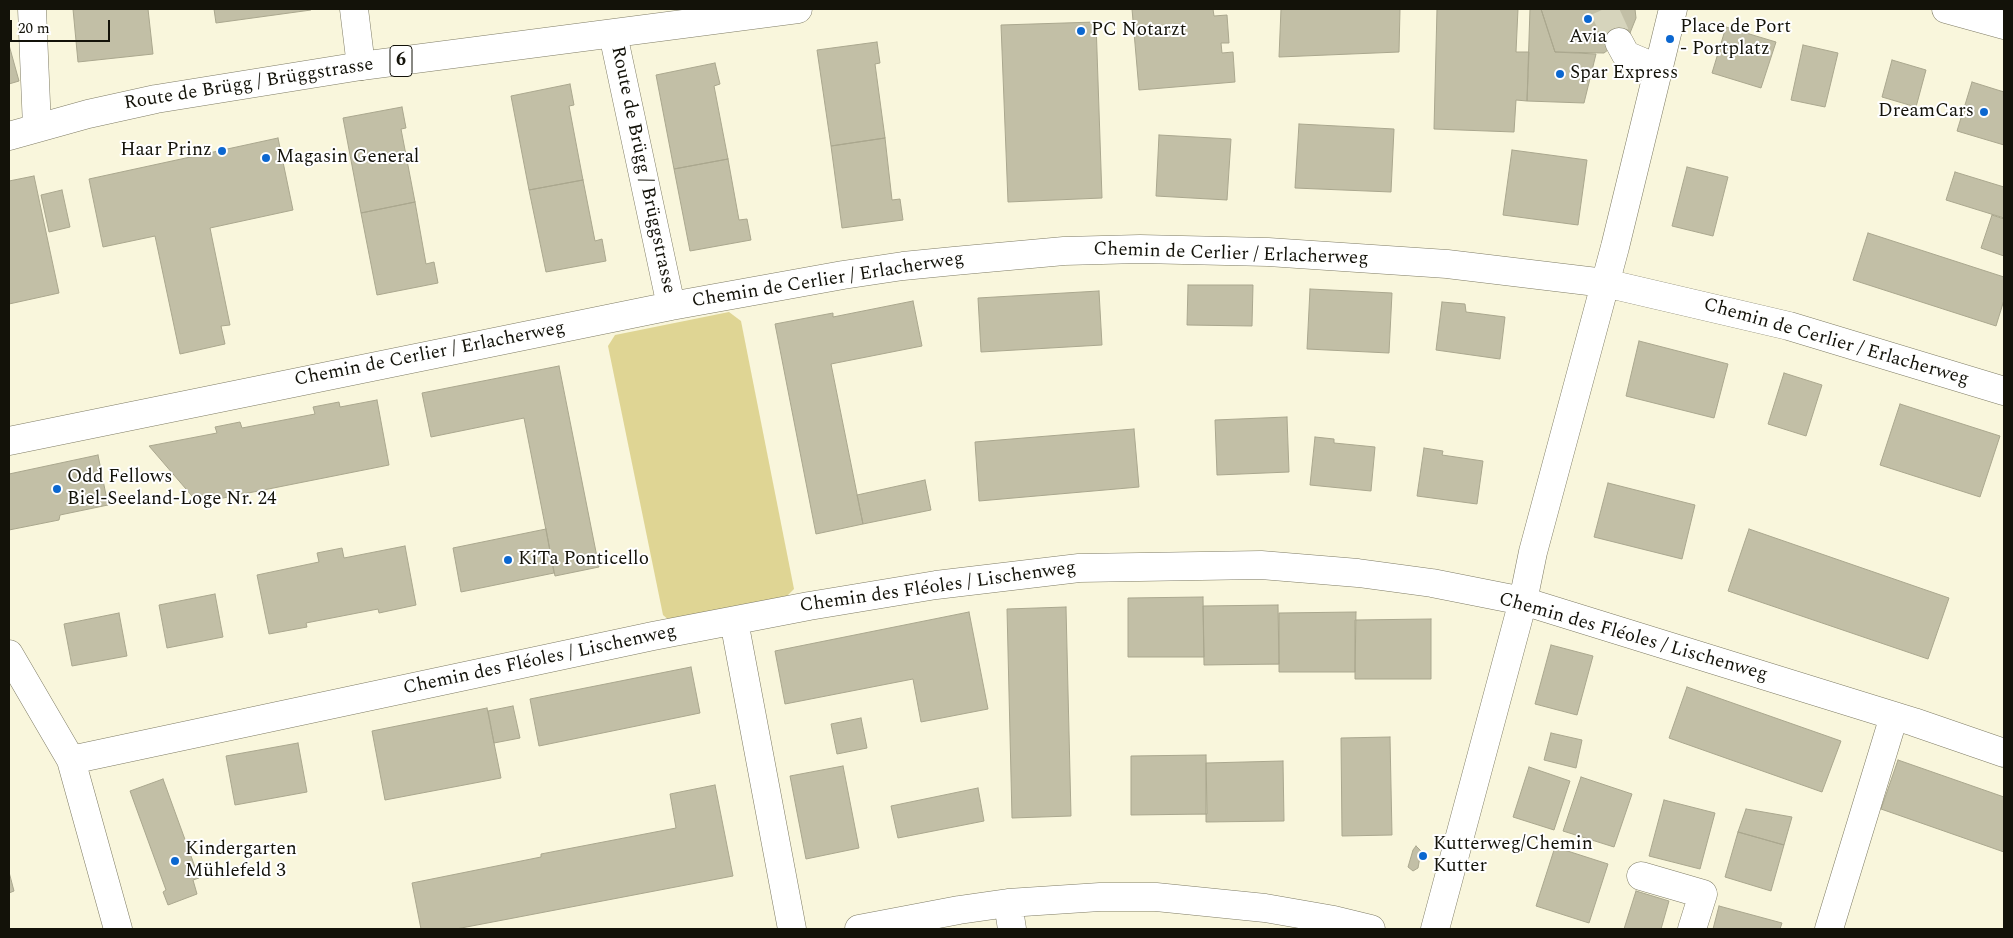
<!DOCTYPE html>
<meta charset="utf-8">
<style>
body{margin:0}
#map{position:relative;width:2013px;height:938px;overflow:hidden;background:#f9f6dc;font-family:Spectral,serif}
canvas{display:block}
.frame{position:absolute;inset:0;border:10px solid #131209;pointer-events:none}
.scale{position:absolute;left:10px;top:20px;width:100px;height:22px;box-sizing:border-box;border:2px solid #131209;border-top:0;padding-left:6px;font-size:15px;line-height:18px;white-space:nowrap;color:#131209;-webkit-text-stroke:4px #fff;paint-order:stroke}
</style>
<div id="map">
<canvas width="2013" height="938"></canvas>
<div class="frame"></div>
<div class="scale">20 m</div>
</div>
<script>
const ctx = document.querySelector('canvas').getContext('2d');
ctx.lineJoin = 'round';
function paint(path, color) { ctx.fillStyle = color; ctx.fill(path, 'evenodd'); }
const shape = rows => new Path2D(rows.map(r => 'M' + r).join(''));
function strokePath(path, color, width, dash) { ctx.strokeStyle = color; ctx.lineWidth = width; ctx.lineCap = dash ? 'butt' : 'round'; ctx.setLineDash(dash || []); ctx.stroke(path); }
function label(font, color, halo, rows, align = 'center') {
  ctx.font = font + ' Spectral,serif'; ctx.lineWidth = 4; ctx.setLineDash([]); ctx.textBaseline = 'middle'; ctx.strokeStyle = halo; ctx.fillStyle = color; for (const [text, x, y, turn = 0] of rows) {
    ctx.save(); ctx.translate(x, y); ctx.rotate((+turn || 0) * Math.PI / 180); ctx.textAlign = isNaN(turn) ? turn : align; if (halo) ctx.strokeText(text, 0, 0); ctx.fillText(text, 0, 0); ctx.restore();
  }
}
paint(shape([
 [729,312,741,321,794,589,783,600,671,622,663,615,608,346,615,335]
]), '#dfd594');
const building = shape([
 [73,9,148,9,153,54,78,62,73,9],
 [214,9,311,9,311,10,216,23,214,9],
 [1132,9,1213,9,1214,16,1227,15,1229,43,1221,43,1222,53,1233,52,1235,82,1139,90,1132,9],
 [1281,9,1400,9,1399,52,1279,57,1281,9],
 [1437,9,1518,9,1516,52,1529,52,1527,101,1516,100,1514,132,1434,129,1437,9],
 [1530,9,1541,9,1555,52,1596,54,1584,103,1527,101,1530,9],
 [1541,9,1635,9,1636,18,1630,33,1604,53,1555,52,1541,9],
 [1096,22,1102,198,1008,202,1001,25,1096,22],
 [1726,27,1776,42,1761,88,1712,73,1726,27],
 [877,42,880,63,875,64,885,138,831,146,817,50,877,42],
 [9,45,19,81,9,84,9,45],
 [1803,45,1838,53,1825,107,1791,100,1803,45],
 [1892,60,1926,70,1916,107,1882,97,1892,60],
 [715,63,720,84,714,86,728,159,674,169,656,75,715,63],
 [1972,82,2004,92,2004,145,1957,131,1972,82],
 [570,84,574,105,569,106,583,180,529,190,511,96,570,84],
 [402,107,406,128,401,129,415,202,361,213,343,118,402,107],
 [1299,124,1394,129,1391,192,1295,188,1299,124],
 [1159,135,1231,139,1227,200,1156,196,1159,135],
 [278,138,293,210,210,228,230,325,221,326,225,344,180,354,155,236,103,247,89,179,278,138],
 [885,138,892,200,900,199,903,220,842,228,831,146,885,138],
 [1512,150,1587,160,1578,225,1503,215,1512,150],
 [728,159,739,220,747,219,751,240,690,251,674,169,728,159],
 [1687,167,1728,177,1713,236,1672,226,1687,167],
 [1955,172,2004,187,2004,218,1946,200,1955,172],
 [34,176,59,293,9,304,9,181,34,176],
 [583,180,595,241,602,239,606,261,546,272,529,190,583,180],
 [62,190,70,227,49,232,41,195,62,190],
 [415,202,426,264,434,262,438,283,377,295,361,213,415,202],
 [1992,215,2004,219,2004,256,1981,248,1992,215],
 [1868,233,2004,277,2004,300,1996,326,1853,280,1868,233],
 [1188,285,1253,285,1252,326,1187,325,1188,285],
 [1310,289,1392,293,1389,353,1307,349,1310,289],
 [1099,291,1102,345,981,352,978,298,1099,291],
 [913,301,922,346,831,364,863,524,816,534,775,324,833,313,833,317,913,301],
 [1442,302,1465,304,1466,312,1505,317,1500,359,1436,350,1442,302],
 [1639,341,1728,364,1714,418,1626,396,1639,341],
 [559,366,599,567,555,576,524,418,431,437,422,393,559,366],
 [1784,373,1822,385,1806,436,1768,424,1784,373],
 [377,400,389,465,198,503,149,446,217,433,215,427,240,422,242,428,315,414,313,407,339,402,340,407,377,400],
 [1900,404,2000,436,1980,497,1880,465,1900,404],
 [1287,417,1289,472,1217,475,1215,420,1287,417],
 [1134,429,1139,487,979,501,975,442,1134,429],
 [1315,437,1334,439,1334,443,1375,447,1371,491,1310,485,1315,437],
 [1424,448,1443,451,1442,455,1483,461,1477,504,1417,496,1424,448],
 [98,455,108,505,60,515,59,520,9,530,9,474,98,455],
 [925,480,931,510,863,524,857,495,925,480],
 [1608,483,1695,505,1682,559,1594,537,1608,483],
 [546,529,554,573,461,592,453,548,546,529],
 [1749,529,1949,598,1928,659,1728,591,1749,529],
 [405,546,416,605,379,613,378,609,306,623,307,627,269,634,257,575,319,562,317,553,342,548,344,558,405,546],
 [215,594,223,637,167,648,159,605,215,594],
 [1203,597,1204,657,1128,657,1128,598,1203,597],
 [1278,605,1279,664,1204,665,1203,606,1278,605],
 [1066,607,1071,816,1012,818,1007,609,1066,607],
 [969,612,988,709,921,722,913,679,785,704,775,651,969,612],
 [1356,612,1355,672,1279,672,1279,613,1356,612],
 [119,613,127,656,72,666,64,624,119,613],
 [1431,619,1431,679,1355,679,1355,620,1431,619],
 [1551,645,1593,656,1577,715,1535,704,1551,645],
 [691,667,700,713,539,746,530,699,691,667],
 [1687,687,1841,741,1822,792,1669,738,1687,687],
 [513,706,520,738,494,743,488,711,513,706],
 [487,708,501,778,385,800,372,731,487,708],
 [861,718,867,748,837,754,831,724,861,718],
 [1551,733,1582,740,1576,768,1544,760,1551,733],
 [1390,737,1392,835,1342,836,1341,738,1390,737],
 [298,743,307,792,235,805,226,756,298,743],
 [1206,755,1207,814,1131,815,1131,756,1206,755],
 [1898,760,2004,797,2004,852,1881,809,1898,760],
 [1283,761,1284,821,1206,822,1206,763,1283,761],
 [843,766,859,848,806,859,790,776,843,766],
 [1529,767,1570,781,1554,830,1513,817,1529,767],
 [1581,777,1632,794,1614,847,1563,831,1581,777],
 [163,779,199,878,193,880,197,894,168,905,163,892,166,890,130,791,163,779],
 [715,785,733,876,456,929,421,929,412,883,541,857,541,854,676,828,670,794,715,785],
 [978,788,984,821,898,838,891,806,978,788],
 [1664,800,1715,813,1700,869,1649,856,1664,800],
 [1746,809,1792,817,1784,845,1738,832,1746,809],
 [1738,832,1784,845,1771,891,1725,877,1738,832],
 [1416,846,1421,851,1418,868,1413,871,1408,867,1413,850,1416,846],
 [1555,847,1608,864,1589,923,1536,906,1555,847],
 [9,872,14,891,9,893,9,872],
 [1636,891,1669,901,1661,929,1624,929,1636,891],
 [1719,906,1782,923,1780,929,1713,929,1719,906]
]);
paint(building, '#c2bfa6');
strokePath(building, '#aaa78e', 1);
strokePath(shape([
 [1604,9,1619,42]
]), '#d6d4bc', 28, [28, 14]);
const minor = shape([
 [32,9,37,127],
 [354,9,361,66],
 [613,34,671,306],
 [1619,42,1626,55,1659,69],
 [9,441,671,306,843,275,903,266,954,261,1064,251,1140,249,1268,252,1447,264,1605,283,1789,326,2004,391],
 [734,621,792,929],
 [9,654,71,760,118,929],
 [71,760,653,636,809,606,936,585,1079,568,1261,565,1358,573,1432,583,1523,601,1914,722,2004,753],
 [1641,876,1703,894,1692,929],
 [1008,903,1012,929],
 [859,929,959,910,1008,903,1100,897,1156,897,1265,908,1334,920,1371,929],
 [1435,929,1523,601,1533,552,1615,247,1673,9],
 [1829,929,1894,716]
]);
const major = shape([
 [1946,9,2004,25],
 [9,136,88,114,156,99,361,66,798,9]
]);
strokePath(minor, '#7f7c65', 29);
strokePath(major, '#7f7c65', 29);
strokePath(minor, '#fff', 28);
strokePath(major, '#fff', 28);
for (const [x, y, r, color] of [
 [1588,19,5,"#0b67d0"],
 [1081,31,5,"#0b67d0"],
 [1670,39,5,"#0b67d0"],
 [1560,74,5,"#0b67d0"],
 [1984,112,5,"#0b67d0"],
 [222,151,5,"#0b67d0"],
 [266,158,5,"#0b67d0"],
 [57,489,5,"#0b67d0"],
 [508,560,5,"#0b67d0"],
 [1423,856,5,"#0b67d0"],
 [175,861,5,"#0b67d0"]
]) { const dot = new Path2D(); dot.arc(x, y, r, 0, 2 * Math.PI); ctx.fillStyle = color; ctx.fill(dot); strokePath(dot, '#fff', 2); }
for (const [x, y, w] of [
 [401,61,22]
]) { const box = new Path2D(); box.roundRect(x - w / 2, y - 15.5, w, 31, 4); ctx.fillStyle = '#fff'; ctx.fill(box); strokePath(box, '#131209', 1); }
label('bold 18px', '#131209', null, [
 ["6",401,61]
]);
label('19px', '#131209', '#fff', [
 ["Place de Port",1680,28],
 ["- Portplatz",1680,50],
 ["PC Notarzt",1091,31],
 ["Avia",1588,38,"center"],
 ["Spar Express",1570,74],
 ["DreamCars",1974,112,"right"],
 ["Haar Prinz",212,151,"right"],
 ["Magasin General",276,158],
 ["Odd Fellows",67,478],
 ["Biel-Seeland-Loge Nr. 24",67,500],
 ["KiTa Ponticello",518,560],
 ["Kutterweg/Chemin",1433,845],
 ["Kutter",1433,867],
 ["Kindergarten",185,850],
 ["Mühlefeld 3",185,872]
], 'left');
label('19px', '#131209', '#fff', [
 ["Route de Brügg / Brüggstrasse",249,85,-9],
 ["Route de Brügg / Brüggstrasse",642,170,78],
 ["Chemin de Cerlier / Erlacherweg",1231,255,2],
 ["Chemin de Cerlier / Erlacherweg",828,281,-9],
 ["Chemin de Cerlier / Erlacherweg",1836,343,16],
 ["Chemin de Cerlier / Erlacherweg",430,355,-11],
 ["Chemin des Fléoles / Lischenweg",938,588,-8],
 ["Chemin des Fléoles / Lischenweg",1633,638,16],
 ["Chemin des Fléoles / Lischenweg",540,661,-12]
]);
</script>
